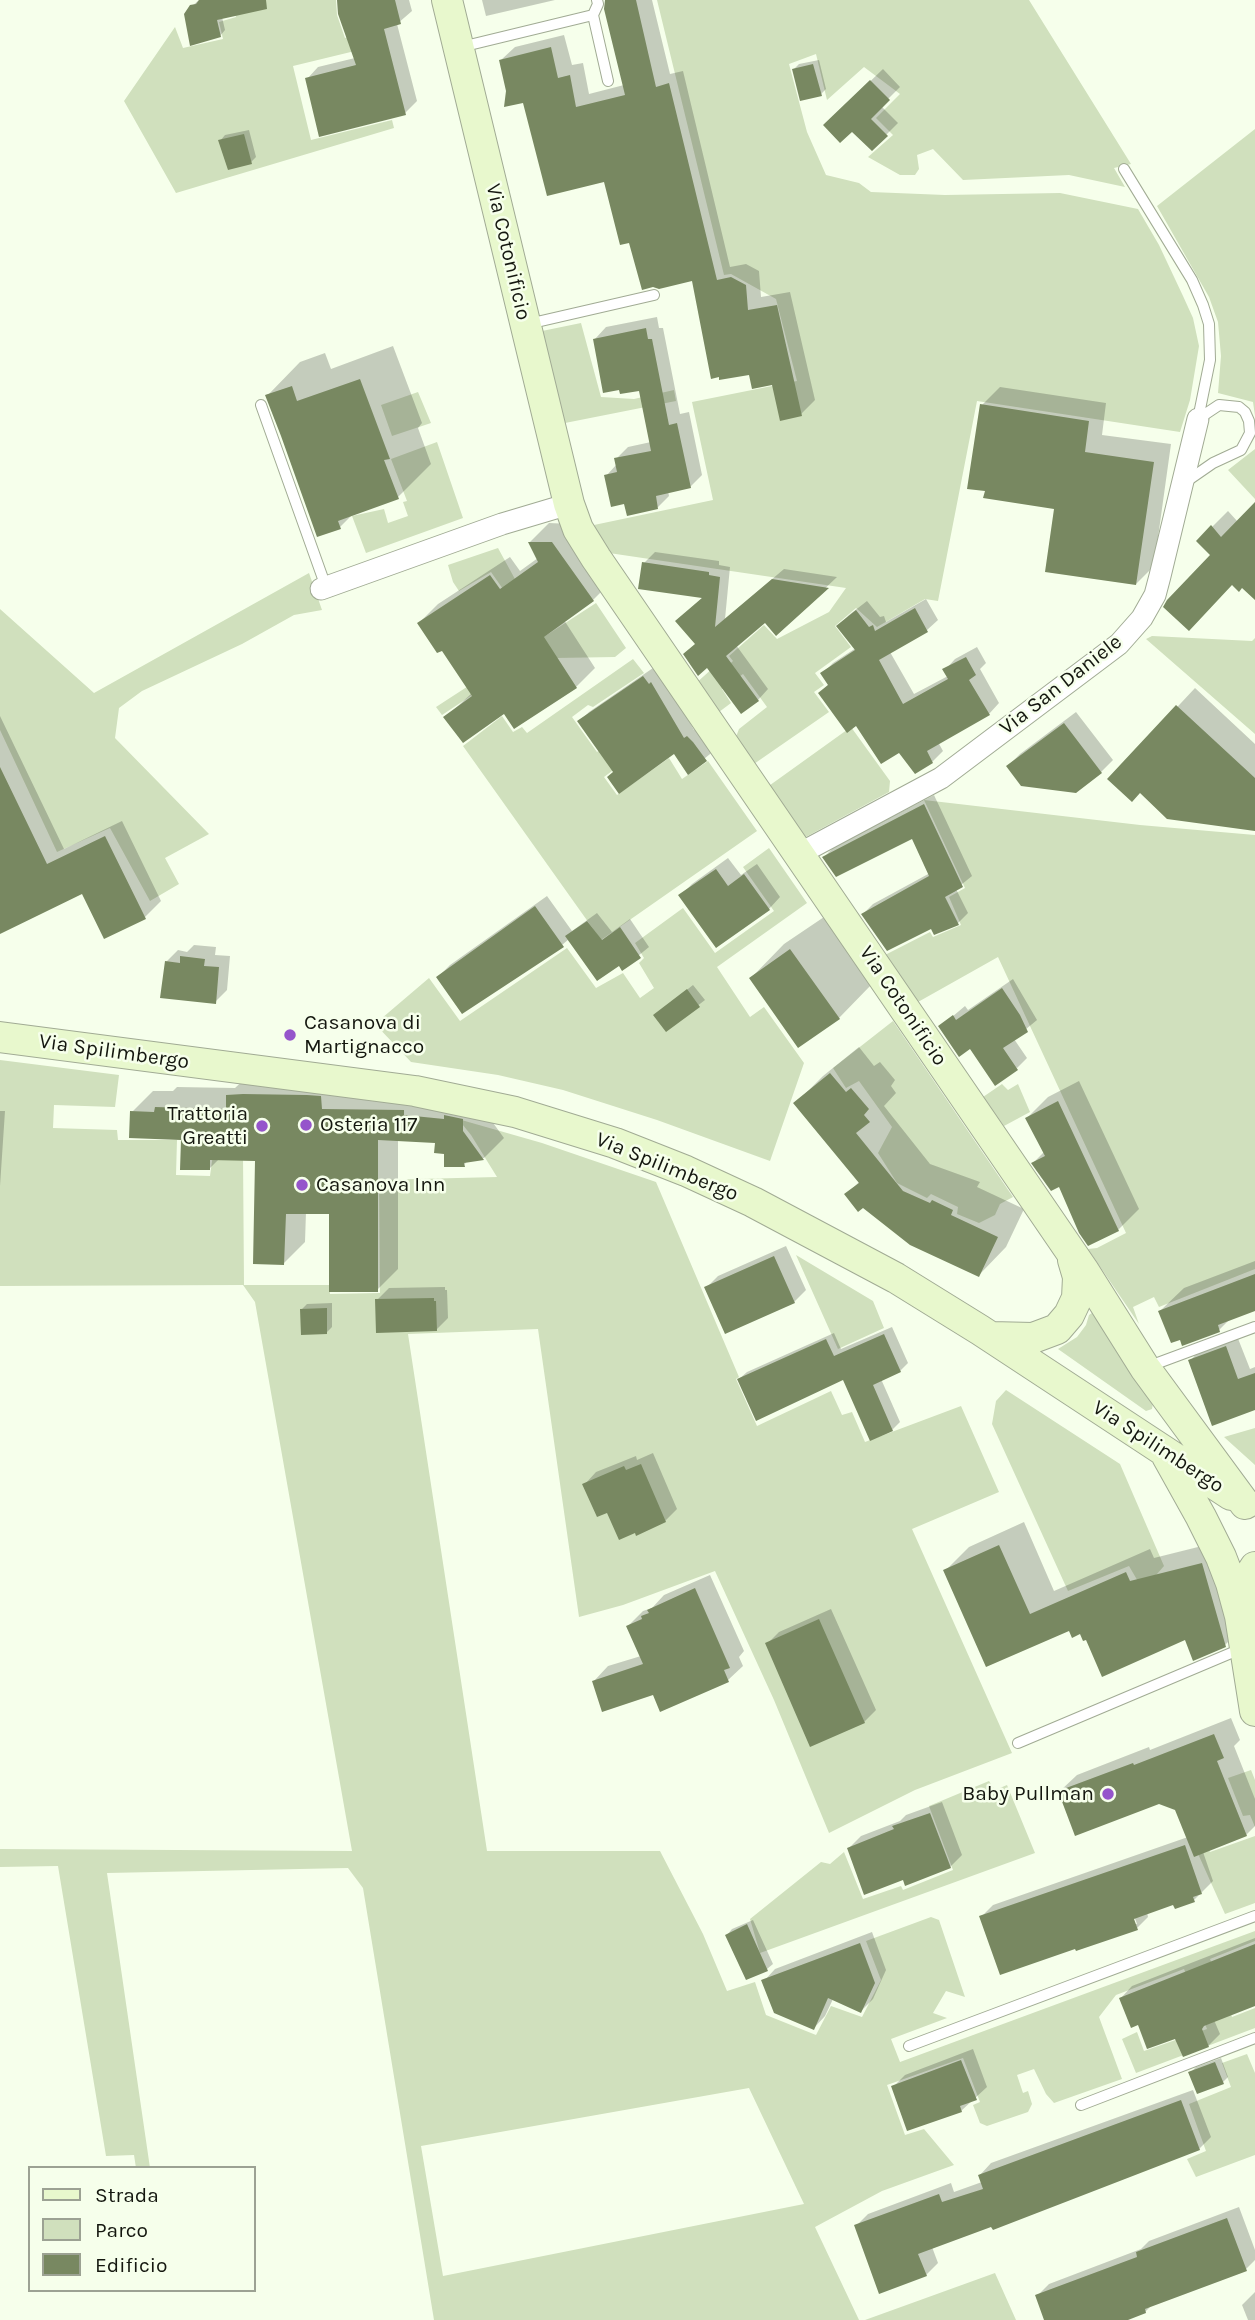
<!DOCTYPE html>
<style>
body{margin:0}
#map{position:relative;width:1255px;height:2320px;overflow:hidden;background:#f6ffeb;font-family:Karla,sans-serif}
canvas{display:block}
.legend{position:absolute;left:28px;top:2166px;width:228px;height:126px;box-sizing:border-box;background:#f6ffeb;border:2px solid #9ca293;margin:0;padding:9px 12px;list-style:none;font-size:21px;color:#14170f}
.legend li{display:flex;align-items:center;gap:14px;height:35px}
.legend b{width:35px;border:2px solid #9ca293}
</style>
<div id="map">
<canvas width="1255" height="2320"></canvas>
<ul class="legend">
<li><b style="height:9px;background:#e8f8cd"></b>Strada</li>
<li><b style="height:19px;background:#d0e0bd"></b>Parco</li>
<li><b style="height:19px;background:#788861"></b>Edificio</li>
</ul>
</div>
<script>
const ctx = document.querySelector('canvas').getContext('2d');
ctx.lineJoin = 'round';
function paint(path, color) { ctx.fillStyle = color; ctx.fill(path, 'evenodd'); }
const shape = rows => new Path2D(rows.map(r => 'M' + r).join(''));
function strokePath(path, color, width, dash) { ctx.strokeStyle = color; ctx.lineWidth = width; ctx.lineCap = dash ? 'butt' : 'round'; ctx.setLineDash(dash || []); ctx.stroke(path); }
function label(font, color, halo, rows, align = 'center') {
  ctx.font = font + ' Karla,sans-serif'; ctx.lineWidth = 5; ctx.setLineDash([]); ctx.textBaseline = 'middle'; ctx.strokeStyle = halo; ctx.fillStyle = color; for (const [text, x, y, turn = 0] of rows) {
    ctx.save(); ctx.translate(x, y); ctx.rotate((+turn || 0) * Math.PI / 180); ctx.textAlign = isNaN(turn) ? turn : align; if (halo) ctx.strokeText(text, 0, 0); ctx.fillText(text, 0, 0); ctx.restore();
  }
}
paint(shape([
 [231,0,336,0,337,15,345,38,355,35,359,50,293,66,311,140,392,120,394,128,176,193,124,101,175,27,183,48,223,39,219,22,236,17],
 [657,0,1029,0,1131,164,1114,168,1125,187,1069,175,963,180,933,149,917,155,919,169,915,175,900,175,868,157,893,135,876,118,900,94,864,67,827,100,816,54,789,64,807,132,826,175,859,183,871,192,945,195,1060,193,1138,209,1159,245,1183,296,1193,318,1199,346,1190,400,1180,432,977,401,938,601,925,599,877,627,856,608,835,626,851,647,815,673,824,685,814,692,829,712,751,766,734,742,739,729,767,707,743,674,722,689,731,703,715,715,694,685,714,667,720,673,733,661,729,656,764,625,777,639,829,612,846,588,609,553,594,525,713,500,692,402,797,381,776,299,731,274,724,275],
 [1255,129,1255,416,1253,402,1218,393,1221,356,1218,322,1209,297,1157,206],
 [581,323,601,397,634,399,674,390,676,401,565,423,542,331],
 [418,392,431,423,392,436,381,405],
 [437,442,463,518,366,553,352,516,384,509,388,523,408,516,403,502,407,501,391,459],
 [1255,449,1255,499,1228,470],
 [498,548,545,634,538,639,491,572,459,591,453,582,448,565],
 [309,573,322,610,294,615,242,644,142,691,119,708,115,738,209,834,165,858,179,884,150,901,110,828,57,852,0,730,0,609,94,693],
 [596,603,626,648,615,657,556,658,546,646,442,715,436,707],
 [1152,636,1252,641,1255,638,1255,734,1146,639],
 [633,659,644,673,593,707,588,705,572,717,597,752,611,743,624,762,604,777,617,795,669,758,682,779,708,761,757,831,601,940,463,746,502,716,513,732,522,727,527,733],
 [851,727,890,781,889,792,802,839,766,788],
 [924,800,1140,825,1255,835,1255,1269,1159,1307,1154,1297,1133,1307,1139,1324,1088,1249,1097,1248,1126,1233,998,957,918,1002,885,955,930,932,933,937,961,925,949,897,965,888],
 [769,848,807,903,717,967,750,1017,764,1007,804,1063,770,1161,657,1120,563,1090,498,1075,411,1062,375,1024,429,978,460,1021,567,948,596,988,623,973,640,998,654,988,639,963,644,958,635,943,683,908,715,953,774,911,743,867],
 [893,1021,1013,1197,1000,1204,995,1215,979,1223,957,1214,958,1207,931,1194,927,1198,897,1183,878,1153,892,1127,859,1081,846,1088,833,1068],
 [0,1060,119,1075,115,1107,54,1105,53,1128,117,1130,118,1140,177,1140,176,1175,210,1176,213,1154,243,1155,244,1285,329,1285,330,1294,380,1293,379,1180,497,1177,471,1135,458,1119,542,1143,656,1182,739,1377,736,1379,757,1426,831,1391,842,1415,852,1412,865,1442,961,1406,999,1492,912,1529,1012,1753,915,1790,829,1833,774,1700,715,1571,623,1605,579,1617,538,1329,408,1334,487,1851,660,1851,703,1934,727,1991,755,1982,766,2015,816,2035,831,2006,862,2017,881,1980,866,1941,931,1917,939,1920,965,1997,946,1991,933,2013,947,2018,891,2039,900,2062,1255,1931,1255,1941,1210,1959,1232,2017,1255,2008,1255,2028,1136,2073,1122,2039,1137,2032,1144,2051,1207,2029,1184,1969,1116,1995,1099,2017,1122,2079,1054,2103,1046,2094,1034,2069,1017,2075,1023,2093,1028,2091,1032,2104,1028,2112,987,2126,980,2123,973,2105,980,2102,963,2058,887,2085,905,2135,924,2129,954,2165,882,2191,815,2227,859,2320,434,2320,363,1888,348,1868,107,1873,150,2168,136,2168,134,2155,106,2156,58,1866,0,1867,0,1849,352,1851,255,1302,243,1285,0,1286],
 [749,2088,804,2204,443,2276,421,2146],
 [1002,1084,1008,1090,1018,1084,1030,1112,1004,1126,983,1097],
 [796,1255,873,1301,884,1328,838,1349],
 [1095,1311,1153,1403,1152,1409,1146,1411,1058,1349,1077,1337,1086,1325,1089,1315],
 [1006,1390,1120,1464,1164,1566,1143,1590,1129,1566,1068,1591,992,1424,996,1401],
 [1255,1428,1255,1465,1224,1437],
 [1251,1770,1255,1780,1255,1827,1250,1815,1243,1816,1228,1778],
 [989,1781,995,1790,1007,1785,1035,1853,760,1953,750,1919,821,1862,830,1864,844,1852,863,1899,901,1886,903,1890,953,1870,929,1806],
 [1197,1823,1210,1852,1255,1836,1255,1903,1225,1914,1186,1827],
 [1247,2054,1255,2073,1255,2155,1196,2177,1187,2159,1206,2151,1189,2104,1231,2087,1222,2063],
 [995,2273,1016,2320,865,2320]
]), '#d0e0bd');
paint(shape([
 [235,0,222,17,225,30,220,36,191,7,199,0],
 [339,0,409,0,412,11,397,24,417,101,405,113,307,79,318,67,355,58],
 [482,0,555,0,486,16],
 [606,0,652,0,670,74,683,71,730,267,746,264,759,271,761,297,790,292,815,400,801,414,774,383,750,373,693,278,630,241,605,179,525,101,508,91,501,60,515,47,564,35,572,65,583,63,589,94,624,85],
 [819,60,826,89,821,94,794,69,799,64],
 [883,69,900,87,881,106,898,123,872,149,852,129,825,125],
 [249,130,256,157,251,162,220,141,225,135],
 [657,317,659,328,663,328,680,414,689,412,702,475,690,487,668,491,669,496,658,507,626,502,606,476,617,464,616,459,628,447,651,442,640,389,595,339,606,327],
 [393,346,422,423,418,428,431,464,398,497,354,513,340,527,267,396,300,362,325,353,331,369],
 [1000,387,1106,403,1102,435,1171,444,1154,566,1136,584,1056,508,982,405],
 [1255,505,1255,598,1198,541,1228,511,1238,522],
 [549,523,571,524,612,581,593,600,564,620,595,668,576,687,504,712,446,717,472,693,443,648,419,623,438,604,510,557,520,571,538,558,530,542],
 [655,552,719,561,719,565,730,567,725,619,784,569,837,577,777,634,765,620,736,645,768,689,758,700,696,644,677,621,704,596,644,563],
 [926,599,938,620,927,630,890,652,914,694,948,676,945,670,955,659,977,647,986,663,980,669,999,703,989,714,938,742,943,751,932,762,900,751,856,724,820,693,829,684,822,674,833,663,856,648,838,626,849,615,867,601,880,617,884,616,886,622],
 [653,668,661,674,694,730,698,728,715,750,688,772,674,751,580,721,589,712],
 [1195,688,1255,744,1255,830,1110,779],
 [1076,712,1113,760,1101,772,1008,766,1020,754],
 [0,716,64,849,122,821,161,901,145,917,82,892,0,932],
 [934,795,972,876,956,889,968,913,958,923,932,927,863,914,873,904,930,873,913,836,824,857,834,847],
 [728,858,741,875,757,864,780,897,769,909,681,895,692,884],
 [547,896,572,931,597,913,612,932,630,919,649,947,622,969,619,964,569,939,562,945,438,977,450,965],
 [824,917,872,984,839,1018,751,978,784,944],
 [194,945,216,947,215,955,230,956,227,990,215,1002,166,962,178,950,187,952],
 [1013,979,1037,1020,1014,1039,1027,1058,1017,1068,971,1046,940,1027,965,1006,968,1010],
 [693,985,705,1000,666,1030,655,1015],
 [859,1047,874,1066,880,1062,895,1080,891,1086,896,1093,884,1106,930,1164,980,1182,977,1187,1024,1209,1006,1247,979,1275,846,1195,860,1181,796,1103,823,1076],
 [249,1075,483,1109,504,1138,484,1158,468,1160,464,1165,445,1152,437,1141,398,1140,398,1269,377,1290,331,1212,306,1212,305,1242,284,1263,256,1160,219,1159,210,1168,183,1138,132,1112,153,1091,173,1091,177,1087,235,1088],
 [1079,1081,1139,1209,1118,1230,1033,1163,1045,1151,1027,1118,1048,1097],
 [0,1111,5,1111,0,1186],
 [786,1246,806,1290,794,1302,706,1288,718,1276],
 [1255,1261,1255,1309,1231,1318,1219,1330,1160,1311,1184,1288],
 [445,1287,445,1290,447,1290,448,1318,436,1330,377,1300,389,1288],
 [332,1303,332,1327,327,1332,302,1309,307,1304],
 [892,1327,908,1363,900,1371,881,1379,900,1422,892,1430,844,1378,739,1379,747,1372,834,1333,841,1349],
 [1237,1336,1250,1369,1255,1367,1255,1408,1190,1361,1201,1349],
 [653,1453,677,1509,665,1521,637,1533,608,1511,585,1484,596,1472,636,1456,637,1460],
 [1024,1522,1054,1591,1150,1549,1154,1558,1226,1540,1249,1621,1225,1645,1186,1638,1087,1637,1081,1632,1070,1629,987,1665,945,1571,969,1547],
 [710,1575,744,1651,739,1657,743,1666,728,1680,654,1693,594,1681,608,1666,641,1656,628,1626,643,1611,652,1608,664,1595],
 [831,1609,876,1710,864,1722,767,1644,779,1632],
 [1231,1718,1240,1740,1234,1746,1255,1799,1255,1826,1246,1835,1203,1852,1213,1881,1194,1900,1174,1903,1147,1912,1148,1917,1137,1928,981,1917,993,1905,1188,1837,1172,1797,1060,1791,1077,1775,1149,1747,1150,1750],
 [1132,1910,1137,1924,1134,1924],
 [942,1802,962,1855,950,1867,904,1878,849,1848,861,1836,900,1821,906,1815],
 [753,1920,773,1964,767,1969,747,1978,727,1935,732,1929],
 [872,1932,886,1970,873,1999,861,2011,833,1999,825,2016,814,2028,764,1981,775,1969],
 [1255,1938,1255,2004,1214,2020,1220,2034,1208,2046,1139,2023,1121,1998,1132,1986],
 [973,2049,987,2087,961,2111,893,2087,905,2075],
 [1221,2058,1228,2077,1223,2082,1190,2073,1196,2067],
 [1193,2090,1211,2137,1199,2149,932,2247,938,2263,926,2275,856,2226,868,2214,951,2183,954,2192,982,2182,980,2175,991,2163],
 [1239,2207,1255,2250,1255,2260,1246,2269,1153,2304,1145,2312,1123,2320,1046,2320,1037,2296,1049,2284,1141,2249,1149,2241],
 [1255,2292,1255,2320,1248,2320,1242,2305]
]), '#0003');
paint(shape([
 [199,0,266,0,267,9,217,20,221,37,190,46,184,14,190,5,196,4],
 [337,0,395,0,401,24,384,29,406,115,319,137,305,78,356,65,338,14],
 [605,0,636,0,656,87,669,83,717,280,731,277,746,285,748,310,777,305,802,416,780,421,772,385,752,389,749,375,719,380,719,377,711,379,692,281,659,289,653,287,642,290,629,243,620,245,604,182,547,196,523,103,504,107,506,91,499,60,551,47,558,78,570,75,576,107,625,95,604,9],
 [813,64,822,96,800,101,792,69],
 [870,80,890,100,871,119,888,136,872,151,852,132,840,143,823,125],
 [244,134,252,164,228,170,218,140],
 [646,328,648,339,652,339,669,425,677,423,691,488,656,496,658,509,627,516,624,504,611,507,604,475,617,472,614,458,651,451,639,391,620,394,619,390,603,393,593,339],
 [360,379,390,459,384,460,399,499,338,521,341,529,317,537,281,436,265,395,292,386,297,401],
 [980,404,1089,421,1085,452,1154,462,1136,585,1045,572,1054,509,983,498,985,491,967,489],
 [1255,502,1255,600,1242,588,1239,592,1232,585,1189,631,1163,607,1167,600,1210,555,1196,541,1211,525,1221,537],
 [528,542,552,542,594,601,544,637,577,688,514,729,504,714,463,743,443,717,472,696,442,651,437,653,417,623,490,575,500,589,538,562],
 [642,562,709,572,709,575,720,577,715,627,772,579,829,588,776,636,765,623,726,656,759,701,741,714,707,668,698,676,683,654,695,644,675,621,702,598,638,589],
 [915,608,928,632,879,660,903,704,948,679,942,669,966,657,976,675,969,680,990,715,927,751,933,763,915,774,899,753,881,764,856,726,847,733,818,693,828,685,820,673,855,650,836,626,856,610,869,627,873,625,875,631],
 [643,676,649,684,651,682,684,738,687,736,693,742,707,761,688,775,674,754,619,794,607,777,613,772,577,721],
 [1176,705,1255,778,1255,831,1167,819,1140,793,1132,802,1107,779],
 [1064,723,1102,773,1076,793,1021,786,1006,766],
 [0,767,47,864,105,836,146,919,104,939,82,894,0,934],
 [924,804,963,887,945,897,959,925,934,935,931,929,887,951,861,914,929,876,912,839,836,877,822,857],
 [716,869,728,886,744,874,770,910,716,948,678,895],
 [535,906,564,947,462,1014,436,977],
 [587,921,602,940,620,927,641,958,622,971,619,966,597,981,565,936],
 [790,949,840,1019,798,1048,749,978],
 [180,956,205,959,204,966,219,967,216,1004,160,998,165,961,180,963],
 [1002,988,1020,1015,1028,1032,1003,1048,1018,1070,995,1086,970,1049,959,1057,938,1026,953,1015,956,1020],
 [687,989,700,1007,666,1032,653,1015],
 [830,1073,846,1092,851,1088,869,1109,864,1115,870,1122,856,1133,903,1191,930,1203,932,1200,953,1210,951,1215,998,1237,979,1277,910,1245,863,1208,858,1212,844,1194,859,1183,793,1103],
 [243,1094,307,1095,321,1096,322,1109,404,1110,404,1115,444,1119,444,1115,463,1119,463,1131,484,1160,464,1163,465,1167,444,1167,444,1154,434,1153,435,1143,378,1140,378,1292,329,1292,329,1214,286,1214,284,1265,253,1264,255,1161,210,1160,210,1170,180,1170,181,1140,129,1138,130,1111,154,1112,155,1107,226,1109,226,1095],
 [1058,1101,1119,1231,1088,1246,1079,1233,1059,1187,1051,1191,1031,1163,1045,1156,1025,1118],
 [774,1256,795,1303,725,1334,704,1287],
 [1255,1274,1255,1311,1218,1325,1220,1332,1182,1346,1180,1340,1171,1343,1158,1311],
 [434,1298,434,1301,436,1301,437,1331,376,1333,375,1299],
 [327,1308,327,1334,301,1335,300,1309],
 [884,1334,901,1372,873,1385,893,1431,870,1441,843,1380,756,1421,737,1379,826,1339,834,1356],
 [1226,1346,1238,1379,1255,1373,1255,1410,1212,1426,1188,1360],
 [641,1464,666,1522,636,1536,635,1533,619,1540,607,1513,597,1517,582,1484,624,1466,626,1470],
 [999,1545,1030,1614,1126,1572,1130,1581,1202,1563,1226,1647,1193,1661,1185,1640,1102,1677,1086,1640,1083,1641,1080,1634,1072,1638,1069,1631,986,1667,943,1570],
 [695,1588,730,1668,724,1670,729,1682,660,1712,653,1695,602,1712,592,1681,643,1664,626,1626,642,1619,641,1616,649,1613,647,1610],
 [819,1619,865,1723,810,1747,765,1643],
 [1214,1734,1224,1758,1217,1761,1247,1836,1194,1857,1175,1810,1159,1804,1075,1836,1058,1791,1133,1763,1134,1765],
 [930,1813,951,1868,905,1886,903,1880,864,1895,847,1848,894,1829,892,1826],
 [1185,1845,1202,1894,1193,1897,1195,1902,1175,1909,1173,1905,1134,1919,1138,1930,1076,1951,1075,1949,1000,1975,979,1916],
 [747,1924,768,1971,746,1980,725,1935],
 [860,1943,875,1983,861,2013,828,1998,814,2030,774,2013,761,1980],
 [1255,1944,1255,2006,1204,2026,1202,2029,1209,2047,1183,2057,1175,2039,1147,2049,1138,2025,1131,2028,1119,1998],
 [961,2060,977,2100,960,2106,962,2112,907,2131,891,2086],
 [1215,2062,1224,2084,1197,2094,1188,2072],
 [1181,2100,1200,2150,993,2230,991,2227,918,2254,927,2276,879,2294,854,2225,939,2194,942,2202,983,2189,978,2175],
 [1227,2218,1247,2271,1145,2309,1146,2313,1128,2320,1044,2320,1035,2295,1137,2257,1136,2252]
]), '#788861');
const lane = shape([
 [593,15,598,4,597,0],
 [461,47,593,15,608,81],
 [1124,169,1192,280,1203,305,1209,324,1210,360,1198,419],
 [528,324,654,295],
 [261,405,326,587],
 [1187,481,1213,463,1241,450,1250,433,1249,421,1245,412,1239,407,1219,405,1198,419],
 [1147,1367,1255,1327],
 [1018,1743,1243,1648],
 [909,2046,1255,1916],
 [1081,2105,1255,2038]
]);
const street = shape([
 [321,589,502,524,569,504],
 [799,854,941,778,1119,644,1142,618,1155,595,1160,576,1198,419]
]);
const secondary = shape([
 [447,0,569,504,578,529,596,558,1084,1271,1145,1368,1245,1504],
 [0,1037,415,1091,515,1112,615,1143,686,1171,753,1202,896,1278,980,1330,1231,1495],
 [991,1337,1033,1338,1057,1329,1069,1315,1077,1298,1078,1277,1073,1260],
 [1167,1456,1201,1517,1221,1557,1231,1583,1240,1616,1255,1711],
 [1241,1612,1241,1589,1255,1567]
]);
strokePath(lane, '#a1ab94', 12);
strokePath(street, '#a1ab94', 23);
strokePath(secondary, '#a1ab94', 32);
strokePath(lane, '#fff', 10);
strokePath(street, '#fff', 21);
strokePath(secondary, '#e8f8cd', 30);
for (const [x, y, r, color] of [
 [290,1035,7,"#9555cb"],
 [306,1125,7,"#9555cb"],
 [262,1126,7,"#9555cb"],
 [302,1185,7,"#9555cb"],
 [1108,1794,7,"#9555cb"]
]) { const dot = new Path2D(); dot.arc(x, y, r, 0, 2 * Math.PI); ctx.fillStyle = color; ctx.fill(dot); strokePath(dot, '#f6ffeb', 2.5); }
label('21px', '#14170f', '#f6ffeb', [
 ["Via Cotonificio",508,252,77],
 ["Via San Daniele",1061,685,-38],
 ["Via Cotonificio",903,1006,56],
 ["Via Spilimbergo",114,1052,8],
 ["Via Spilimbergo",667,1167,22],
 ["Via Spilimbergo",1158,1447,33]
]);
label('21px', '#14170f', '#f6ffeb', [
 ["Casanova di",304,1023],
 ["Martignacco",304,1047],
 ["Trattoria",248,1114,"right"],
 ["Greatti",248,1138,"right"],
 ["Osteria 117",320,1125],
 ["Casanova Inn",316,1185],
 ["Baby Pullman",1094,1794,"right"]
], 'left');
</script>
